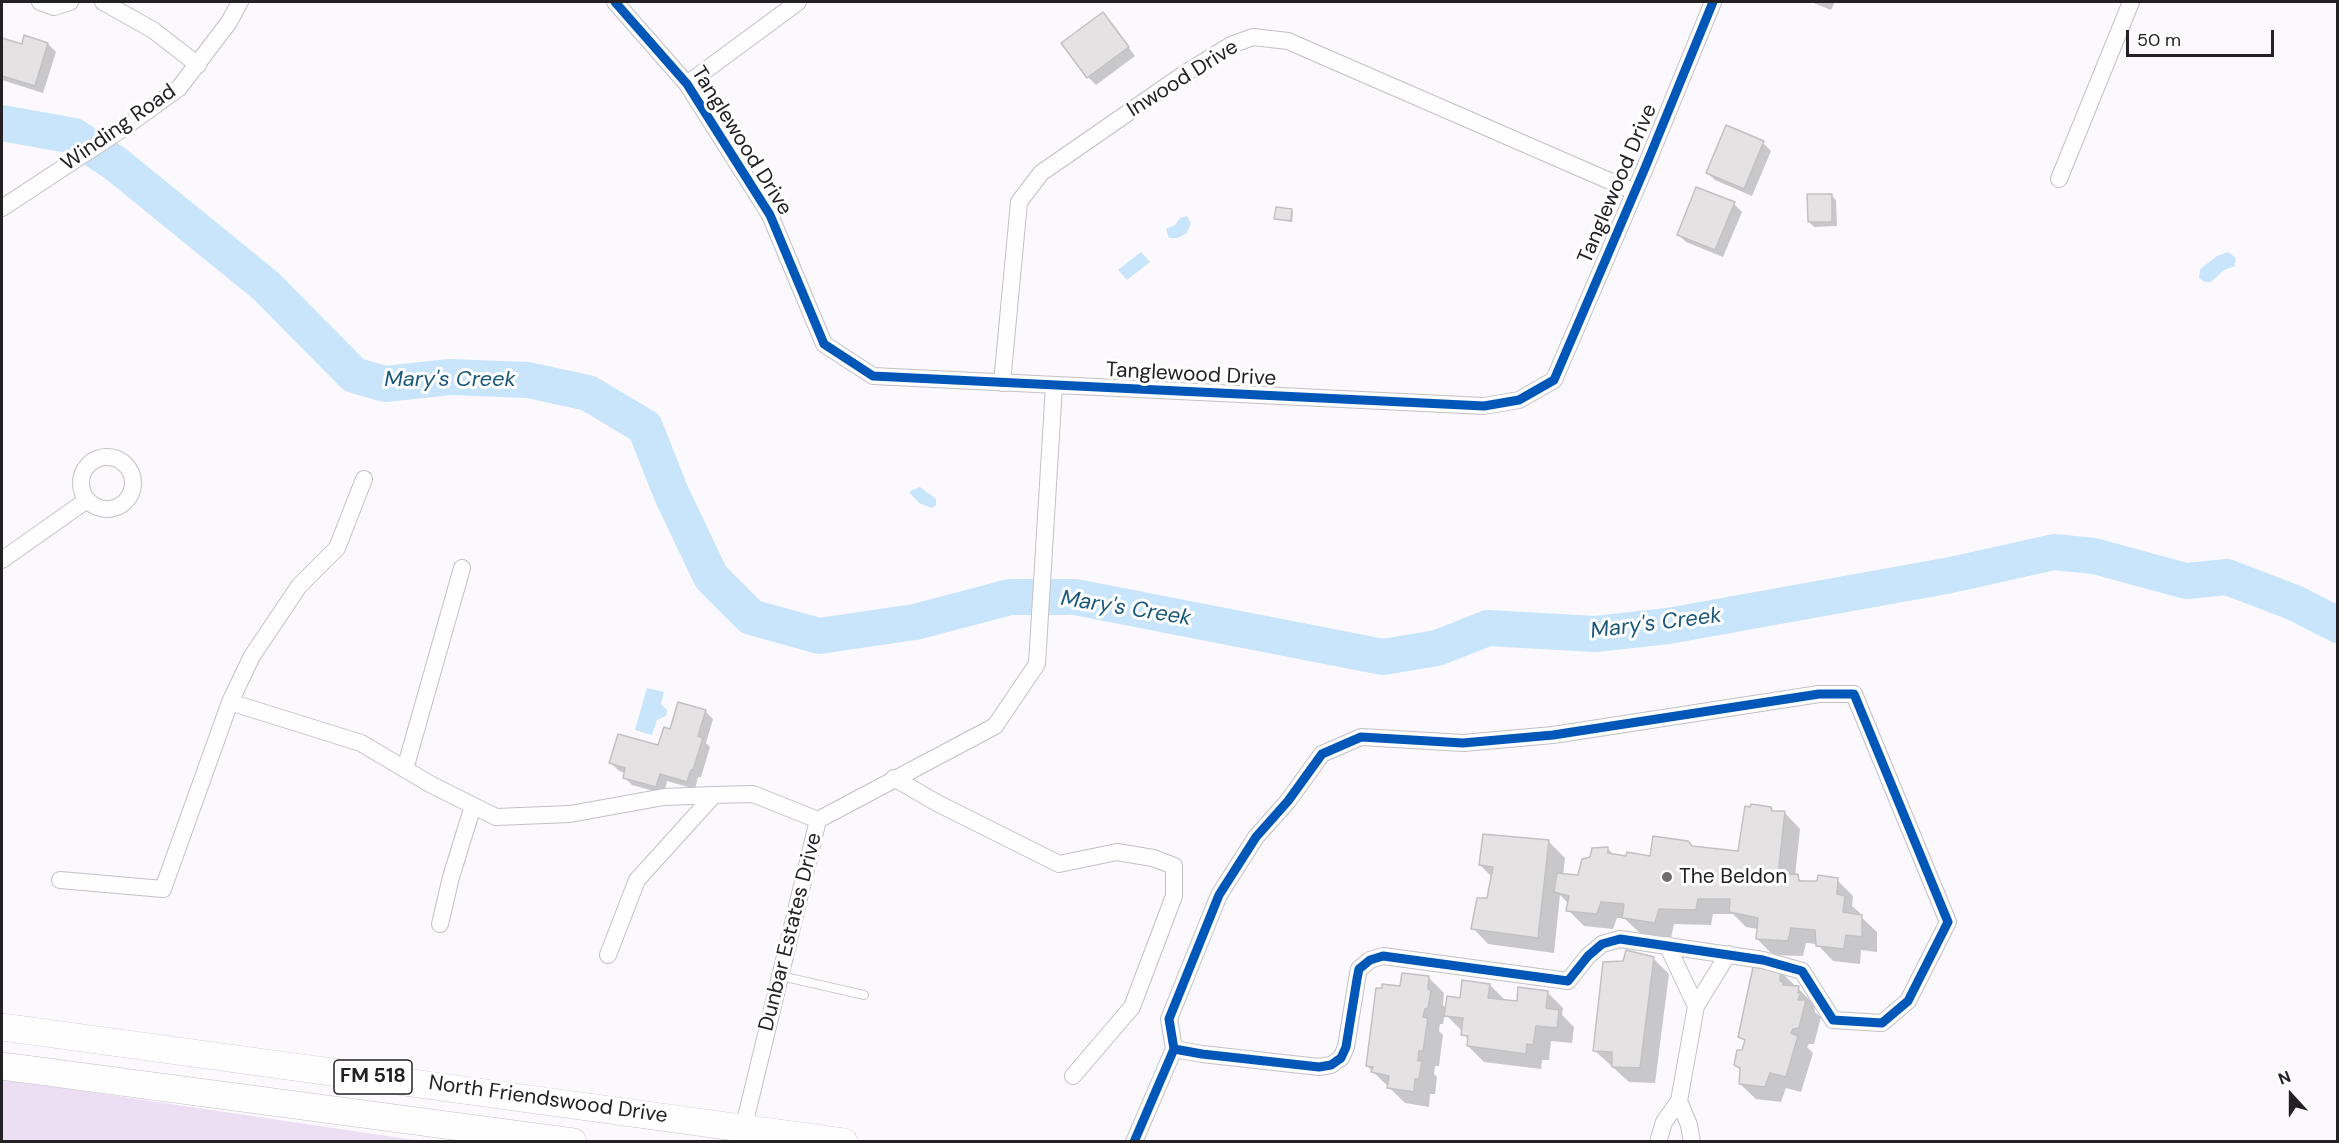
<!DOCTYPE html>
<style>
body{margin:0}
#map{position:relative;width:2339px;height:1143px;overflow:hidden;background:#fbf9fd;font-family:"DM Sans",sans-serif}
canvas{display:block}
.frame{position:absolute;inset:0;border:3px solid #232123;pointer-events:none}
.north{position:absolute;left:2261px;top:1065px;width:60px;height:60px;-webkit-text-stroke:4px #fff;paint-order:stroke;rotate:339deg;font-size:16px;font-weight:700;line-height:24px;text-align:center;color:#232123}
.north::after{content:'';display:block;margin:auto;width:21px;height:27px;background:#232123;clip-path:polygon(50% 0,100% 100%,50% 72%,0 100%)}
.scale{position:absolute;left:2126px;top:30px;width:148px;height:27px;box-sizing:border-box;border:3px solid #232123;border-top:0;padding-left:8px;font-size:18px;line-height:21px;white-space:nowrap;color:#232123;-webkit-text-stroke:4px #fff;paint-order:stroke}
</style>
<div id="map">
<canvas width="2339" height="1143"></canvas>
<div class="frame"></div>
<div class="north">N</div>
<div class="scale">50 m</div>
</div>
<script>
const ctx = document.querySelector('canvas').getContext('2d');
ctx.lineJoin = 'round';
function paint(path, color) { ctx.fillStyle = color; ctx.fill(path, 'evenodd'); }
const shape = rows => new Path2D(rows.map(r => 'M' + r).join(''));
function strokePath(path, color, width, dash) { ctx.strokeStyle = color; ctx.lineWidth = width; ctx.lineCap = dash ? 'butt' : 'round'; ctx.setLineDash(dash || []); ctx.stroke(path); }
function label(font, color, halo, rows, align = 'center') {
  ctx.font = font + ' "DM Sans",sans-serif'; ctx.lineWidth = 6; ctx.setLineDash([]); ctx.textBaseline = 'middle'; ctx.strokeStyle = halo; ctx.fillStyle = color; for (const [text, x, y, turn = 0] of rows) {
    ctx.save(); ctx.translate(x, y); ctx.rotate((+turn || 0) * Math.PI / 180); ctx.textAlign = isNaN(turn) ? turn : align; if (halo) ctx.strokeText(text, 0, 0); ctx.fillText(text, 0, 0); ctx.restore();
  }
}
paint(shape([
 [2,1079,421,1141,2,1141]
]), '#eddff3');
paint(shape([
 [1187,216,1191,223,1187,233,1178,238,1169,238,1166,229,1175,225,1180,218],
 [1141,252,1150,262,1127,280,1118,270],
 [2228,252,2236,258,2235,266,2224,270,2211,282,2205,282,2199,278,2200,269,2217,256],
 [920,487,936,499,936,505,932,508,919,503,910,493,910,491],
 [647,688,664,692,661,704,667,710,666,716,657,720,652,735,635,730]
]), '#c9e5fb');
paint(shape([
 [1811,2,1835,2,1831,10],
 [1110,22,1135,56,1096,85,1088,77],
 [2,39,23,46,48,44,56,52,43,93,2,80],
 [1763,143,1771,151,1752,196,1715,180,1707,172],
 [1831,195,1836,200,1837,226,1814,227,1809,222],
 [1734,204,1742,212,1723,257,1686,242,1678,234],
 [1291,210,1293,212,1292,222,1276,219],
 [705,711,713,719,706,743,710,747,701,777,698,777,695,789,667,781,664,794,632,785,624,777,625,773,619,771,611,763,659,747,671,731],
 [1770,808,1774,812,1785,813,1800,829,1795,876,1805,883,1837,880,1853,896,1852,906,1860,913,1860,916,1877,932,1877,952,1861,950,1860,964,1833,961,1817,944,1806,943,1803,956,1773,955,1757,939,1758,929,1746,927,1733,914,1713,914,1711,925,1674,924,1671,938,1640,933,1624,918,1617,918,1613,929,1584,926,1568,910,1569,904,1560,895,1554,953,1488,944,1473,928,1489,899,1492,877,1480,865,1484,836,1549,842,1565,858,1563,875,1579,876,1608,849,1615,856,1651,858,1693,848,1739,853],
 [1653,958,1669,974,1655,1083,1629,1082,1594,1050],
 [1781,972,1814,1004,1815,1012,1821,1017,1814,1044,1809,1044,1807,1047,1813,1053,1801,1092,1786,1088,1781,1102,1756,1099,1740,1084,1742,1071,1735,1065,1746,1042,1740,1036],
 [1428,977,1444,993,1443,1005,1447,1008,1490,985,1506,1001,1518,1003,1547,992,1563,1008,1562,1015,1574,1027,1572,1043,1551,1041,1549,1060,1542,1060,1541,1069,1484,1062,1468,1046,1469,1041,1462,1031,1445,1014,1443,1024,1440,1024,1439,1031,1443,1035,1439,1066,1435,1066,1434,1074,1437,1077,1435,1094,1430,1094,1429,1107,1405,1103,1367,1066,1402,988]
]), '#0003');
strokePath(shape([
 [2,123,74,136,116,164,266,286,354,375,385,384,450,377,528,380,588,393,645,427,671,493,711,577,751,617,819,636,915,622,1010,597,1075,597,1383,657,1437,648,1488,628,1595,634,1668,626,1951,575,2054,552,2094,556,2186,581,2227,577,2295,603,2338,625]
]), '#c9e5fb', 36);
const building = shape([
 [1103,12,1129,47,1087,78,1061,43,1103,12],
 [24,35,48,43,35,86,2,76,2,38,22,44,24,35],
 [1726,125,1764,141,1744,189,1706,173,1726,125],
 [1696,187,1735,202,1715,250,1677,235,1696,187],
 [1807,194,1832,194,1832,222,1808,222,1807,194],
 [1276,207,1292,209,1291,221,1274,219,1276,207],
 [678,702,706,710,698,736,703,738,693,770,691,770,687,782,660,774,656,787,623,778,625,768,609,763,618,734,658,745,664,727,670,729,678,702],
 [1751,804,1771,807,1772,811,1785,811,1777,885,1781,885,1781,875,1798,874,1799,881,1817,881,1818,875,1838,878,1837,894,1845,896,1843,912,1862,915,1862,937,1846,935,1844,949,1816,946,1815,930,1791,928,1788,941,1756,939,1758,918,1729,912,1730,899,1698,899,1696,910,1659,909,1655,923,1622,918,1624,904,1601,902,1597,914,1566,911,1569,896,1554,892,1557,873,1578,875,1582,859,1590,857,1592,848,1608,847,1608,853,1626,856,1627,852,1650,856,1653,836,1688,841,1692,846,1738,851,1745,806,1750,807,1751,804],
 [1483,834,1549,840,1538,938,1471,929,1477,898,1487,898,1493,867,1479,865,1483,834],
 [1626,950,1654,957,1640,1068,1612,1067,1612,1052,1593,1051,1603,962,1623,961,1626,950],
 [1753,967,1781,971,1780,981,1783,982,1783,985,1799,986,1798,993,1801,992,1798,1000,1806,1000,1799,1028,1793,1029,1791,1033,1798,1036,1786,1077,1770,1073,1765,1087,1739,1084,1740,1068,1734,1065,1737,1050,1742,1050,1745,1040,1738,1037,1753,967],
 [1402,973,1429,976,1428,989,1431,991,1428,1008,1425,1009,1423,1017,1428,1018,1423,1051,1419,1051,1418,1061,1422,1060,1419,1079,1415,1079,1414,1092,1387,1088,1389,1076,1371,1072,1373,1067,1366,1066,1376,988,1382,988,1382,984,1400,986,1402,973],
 [1462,980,1490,984,1488,998,1517,1001,1518,987,1548,991,1546,1008,1559,1010,1557,1028,1536,1026,1533,1045,1527,1044,1526,1054,1467,1046,1468,1036,1461,1035,1463,1018,1444,1016,1447,996,1460,998,1462,980]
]);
paint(building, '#e4e2e3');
strokePath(building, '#c2c1c2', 1.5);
const lane = shape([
 [781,976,864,995]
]);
const street = shape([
 [40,2,54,7,70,2],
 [103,2,153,30,198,65],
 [615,2,687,84,770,215,824,344,873,376,1484,406,1519,400,1554,380,1645,168,1713,2],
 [687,84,798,2],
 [2059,179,2131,2],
 [2,208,125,127,179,88,229,22,240,2],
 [1002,383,1019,202,1041,173,1184,74,1231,45,1253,37,1288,41,1635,192],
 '81 483a26 26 0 1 1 52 0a26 26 0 1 1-52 0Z',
 [2,560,87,500],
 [230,702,361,743,430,784,496,817,570,814,664,797,714,795],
 [405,769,462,568],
 [894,778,937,803,1059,864,1117,852,1153,858,1174,866,1174,896,1132,1007,1073,1076],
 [60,880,163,889,230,702,252,656,299,586,337,548,364,479],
 [440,924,451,877,473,806],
 [1667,945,1696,1006],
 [608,955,637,880,714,795,753,794,818,820],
 [1679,1101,1689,1125,1692,1142],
 [740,1142,818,820,995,726,1037,664,1054,386],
 [1134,1142,1174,1049,1169,1019,1219,895,1256,837,1288,801,1322,754,1361,737,1463,743,1553,735,1819,694,1854,694,1948,922,1908,1001,1882,1023,1833,1020,1802,971,1763,960,1620,939,1602,944,1588,956,1568,981,1383,956,1370,960,1359,969,1357,979,1346,1047,1341,1058,1331,1065,1319,1067,1202,1054,1174,1049],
 [1658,1142,1664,1122,1679,1101,1696,1006,1728,954]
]);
const primary = shape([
 [2,1027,844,1142],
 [2,1066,573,1142]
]);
strokePath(lane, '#c2c0c3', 10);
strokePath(street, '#c2c0c3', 18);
strokePath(primary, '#c2c0c3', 28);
strokePath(lane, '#fefeff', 8);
strokePath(street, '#fefeff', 16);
strokePath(primary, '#fefeff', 27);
strokePath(shape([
 [615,2,687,84,770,215,824,344,873,376,1484,406,1519,400,1554,380,1645,168,1713,2],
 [1134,1142,1174,1049,1169,1019,1219,895,1256,837,1288,801,1322,754,1361,737,1463,743,1553,735,1819,694,1854,694,1948,922,1908,1001,1882,1023,1833,1020,1802,971,1763,960,1620,939,1602,944,1588,956,1568,981,1383,956,1370,960,1359,969,1357,979,1346,1047,1341,1058,1331,1065,1319,1067,1202,1054,1174,1049]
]), '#0057b8', 9);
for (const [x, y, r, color] of [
 [1667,877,6,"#6f6d6f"]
]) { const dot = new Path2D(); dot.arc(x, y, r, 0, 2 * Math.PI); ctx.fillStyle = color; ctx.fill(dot); strokePath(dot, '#fff', 2); }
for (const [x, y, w] of [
 [373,1077,78]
]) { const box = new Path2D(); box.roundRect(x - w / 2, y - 17, w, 34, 4.5); ctx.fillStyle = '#fff'; ctx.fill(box); strokePath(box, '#232123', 1.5); }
label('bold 20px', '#232123', null, [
 ["FM 518",373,1077]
]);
label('21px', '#232123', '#fff', [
 ["Inwood Drive",1183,79,-32],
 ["Winding Road",119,128,-35],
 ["Tanglewood Drive",741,141,58],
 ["Tanglewood Drive",1618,184,-67],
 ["Tanglewood Drive",1191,375,3],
 ["Dunbar Estates Drive",791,932,-76],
 ["North Friendswood Drive",548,1100,8]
]);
label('21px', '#232123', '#fff', [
 ["The Beldon",1679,877]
], 'left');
label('italic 22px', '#19587a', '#fff', [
 ["Mary's Creek",450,380],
 ["Mary's Creek",1126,609,9],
 ["Mary's Creek",1656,624,-7]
]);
</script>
